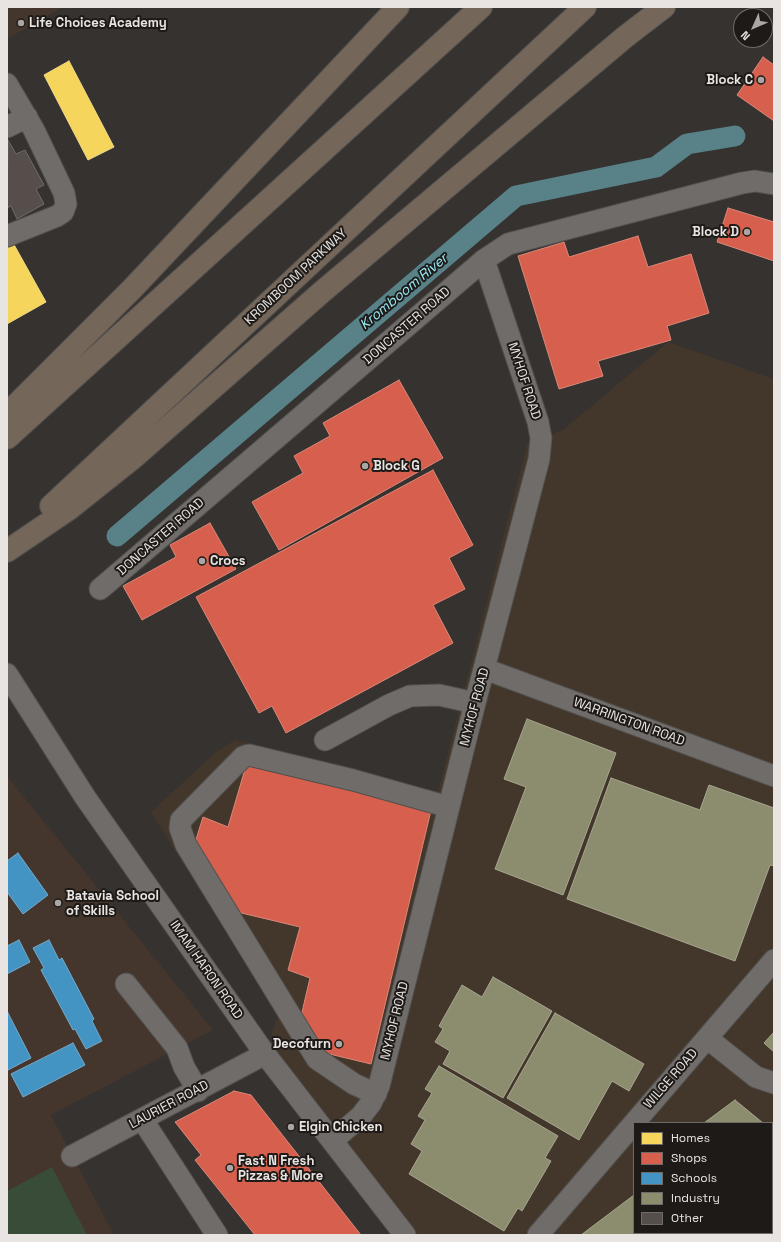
<!DOCTYPE html>
<style>
body{margin:0}
#map{position:relative;width:781px;height:1242px;overflow:hidden;background:#353230;font-family:"Space Grotesk",sans-serif}
canvas{display:block}
.frame{position:absolute;inset:0;border:8px solid #e8e4e1;pointer-events:none}
.legend{position:absolute;left:633px;top:1122px;width:140px;height:112px;box-sizing:border-box;background:#1d1a18;border:1px solid #6e6b68;margin:0;padding:5px 7px;list-style:none;font-size:12px;color:#e8e4e1}
.legend li{display:flex;align-items:center;gap:8px;height:20px}
.legend b{width:20px;border:1px solid #6e6b68}
.north{position:absolute;left:733px;top:8px;width:40px;height:40px;box-sizing:border-box;background:#1d1a18;border:1px solid #6e6b68;border-radius:50%;rotate:225deg;font-size:11px;font-weight:700;line-height:16px;text-align:center;color:#e8e4e1}
.north::after{content:'';display:block;margin:auto;width:14px;height:18px;background:#a9a6a3;clip-path:polygon(50% 0,100% 100%,50% 72%,0 100%)}
</style>
<div id="map">
<canvas width="781" height="1242"></canvas>
<div class="frame"></div>
<ul class="legend">
<li><b style="height:11px;background:#f6d55c"></b>Homes</li>
<li><b style="height:11px;background:#d6604d"></b>Shops</li>
<li><b style="height:11px;background:#4393c3"></b>Schools</li>
<li><b style="height:11px;background:#8c8c6e"></b>Industry</li>
<li><b style="height:11px;background:#564e4a"></b>Other</li>
</ul>
<div class="north">N</div>
</div>
<script>
const ctx = document.querySelector('canvas').getContext('2d');
ctx.lineJoin = 'round';
function paint(path, color) { ctx.fillStyle = color; ctx.fill(path, 'evenodd'); }
const shape = rows => new Path2D(rows.map(r => 'M' + r).join(''));
function strokePath(path, color, width, dash) { ctx.strokeStyle = color; ctx.lineWidth = width; ctx.lineCap = dash ? 'butt' : 'round'; ctx.setLineDash(dash || []); ctx.stroke(path); }
function label(font, color, halo, rows, align = 'center') {
  ctx.font = font + ' "Space Grotesk",sans-serif'; ctx.lineWidth = 4; ctx.setLineDash([]); ctx.textBaseline = 'middle'; ctx.strokeStyle = halo; ctx.fillStyle = color; for (const [text, x, y, turn = 0] of rows) {
    ctx.save(); ctx.translate(x, y); ctx.rotate((+turn || 0) * Math.PI / 180); ctx.textAlign = isNaN(turn) ? turn : align; if (halo) ctx.strokeText(text, 0, 0); ctx.fillText(text, 0, 0); ctx.restore();
  }
}
paint(shape([
 [668,342,774,379,774,1235,405,1235,265,1054,278,1015,151,812,216,752,235,740,438,792,527,444,563,430],
 [634,1123,772,1123,772,1233,634,1233]
]), '#43372b');
paint(shape([
 [7,7,63,7,7,39],
 [7,776,213,1030,51,1115,114,1235,7,1235]
]), '#45362d');
paint(shape([
 [52,1167,87,1235,7,1235,7,1191]
]), '#384c37');
const homes = shape([
 [69,61,114,147,88,160,44,75,69,61],
 [12,241,46,302,7,324,7,244,12,241]
]);
paint(homes, '#f6d55c');
strokePath(homes, '#f2da84', 1);
const shops = shape([
 [763,57,774,65,774,121,737,95,763,57],
 [728,208,774,222,774,261,717,242,728,208],
 [638,236,648,267,691,254,709,313,667,326,671,340,598,361,603,376,559,389,518,256,564,242,569,257,638,236],
 [399,380,443,458,279,550,252,502,303,473,294,456,330,436,323,423,399,380],
 [433,470,473,545,449,558,465,589,433,605,453,643,286,733,272,706,259,713,196,597,433,470],
 [210,523,236,569,142,620,123,586,176,557,170,545,210,523],
 [248,759,432,806,371,1064,317,1051,319,1041,307,1037,299,1025,310,978,288,970,300,927,229,910,194,846,203,817,228,827,248,759],
 [234,1091,251,1095,361,1235,255,1235,195,1160,201,1155,175,1122,234,1091]
]);
paint(shops, '#d6604d');
strokePath(shops, '#db8879', 1);
const schools = shape([
 [18,853,48,895,23,914,7,892,7,861,18,853],
 [19,940,30,962,7,974,7,946,19,940],
 [49,940,59,960,62,958,94,1019,92,1021,102,1041,86,1049,75,1029,73,1030,41,970,44,968,33,948,49,940],
 [7,1011,31,1058,8,1070,7,1067,7,1011],
 [73,1043,85,1065,23,1097,11,1074,73,1043]
]);
paint(schools, '#4393c3');
strokePath(schools, '#74abcc', 1);
const industry = shape([
 [527,719,616,753,563,895,495,869,526,787,504,779,527,719],
 [611,778,700,810,709,785,774,808,774,866,770,865,735,961,567,899,611,778],
 [493,977,552,1011,503,1098,443,1064,450,1051,435,1042,443,1029,439,1026,462,985,482,997,493,977],
 [555,1013,644,1064,629,1091,612,1081,579,1140,507,1098,555,1013],
 [774,1032,774,1052,764,1043,774,1032],
 [439,1066,558,1136,545,1158,551,1161,522,1211,518,1208,504,1231,409,1174,422,1151,411,1144,425,1120,418,1116,432,1093,425,1089,439,1066],
 [735,1100,763,1123,704,1123,735,1100],
 [772,1130,774,1131,774,1235,581,1235,634,1195,634,1233,772,1233,772,1130]
]);
paint(industry, '#8c8c6e');
strokePath(industry, '#a8a690', 1);
strokePath(shape([
 [117,536,516,196,656,167,687,144,735,136]
]), '#588288', 21);
const building = shape([
 [8,140,16,154,25,150,44,185,36,189,44,204,17,219,11,206,7,208,8,140]
]);
paint(building, '#564e4a');
strokePath(building, '#6e6b69', 1);
const minor = shape([
 [7,84,34,130,64,193,66,204,63,212,57,216,7,236],
 [7,127,27,117],
 [100,589,484,260,508,244,742,183,755,181,774,184],
 [485,669,774,776],
 [7,674,85,797,265,1054,405,1235],
 [325,740,389,705,410,696,439,695,475,703],
 [126,984,177,1048,184,1067,198,1091],
 [707,1038,756,1077,774,1083],
 [376,1094,354,1084,317,1059,186,845,180,828,181,820,243,757,249,755,353,780,449,807],
 [142,1119,217,1235],
 [332,1141,361,1116,371,1103,379,1086,475,703,539,459,541,438,538,422,484,260],
 [72,1156,265,1054],
 [538,1235,774,960]
]);
const highway = shape([
 [7,414,132,289,398,7],
 [7,438,481,7],
 [51,506,585,7],
 [7,551,69,509,133,458,323,291,625,37,664,7]
]);
strokePath(minor, '#514f4d', 23);
strokePath(highway, '#514f4d', 24);
strokePath(minor, '#6f6c6a', 21);
strokePath(highway, '#75665a', 22);
for (const [x, y, r, color] of [
 [21,23,4,"#a9a6a3"],
 [761,80,4,"#a9a6a3"],
 [747,232,4,"#a9a6a3"],
 [365,466,4,"#a9a6a3"],
 [202,561,4,"#a9a6a3"],
 [58,903,4,"#a9a6a3"],
 [339,1044,4,"#a9a6a3"],
 [291,1127,4,"#a9a6a3"],
 [230,1168,4,"#a9a6a3"]
]) { const dot = new Path2D(); dot.arc(x, y, r, 0, 2 * Math.PI); ctx.fillStyle = color; ctx.fill(dot); strokePath(dot, '#1d1a18', 1.5); }
label('bold 13px', '#e8e4e1', '#1d1a18', [
 ["Life Choices Academy",29,23],
 ["Block C",753,80,"right"],
 ["Block D",739,232,"right"],
 ["Block G",373,466],
 ["Crocs",210,561],
 ["Batavia School",66,896],
 ["of Skills",66,911],
 ["Decofurn",331,1044,"right"],
 ["Elgin Chicken",299,1127],
 ["Fast N Fresh",238,1161],
 ["Pizzas & More",238,1176]
], 'left');
label('13px', '#e8e4e1', '#1d1a18', [
 ["KROMBOOM PARKWAY",296,277,-43],
 ["DONCASTER ROAD",407,326,-41],
 ["MYHOF ROAD",524,381,72],
 ["DONCASTER ROAD",161,537,-41],
 ["MYHOF ROAD",475,707,-75],
 ["WARRINGTON ROAD",629,722,20],
 ["IMAM HARON ROAD",206,970,55],
 ["MYHOF ROAD",395,1021,-76],
 ["WILGE ROAD",671,1079,-49],
 ["LAURIER ROAD",169,1105,-28]
]);
label('italic 14px', '#99ecf8', '#1d1a18', [
 ["Kromboom River",404,292,-40]
]);
</script>
